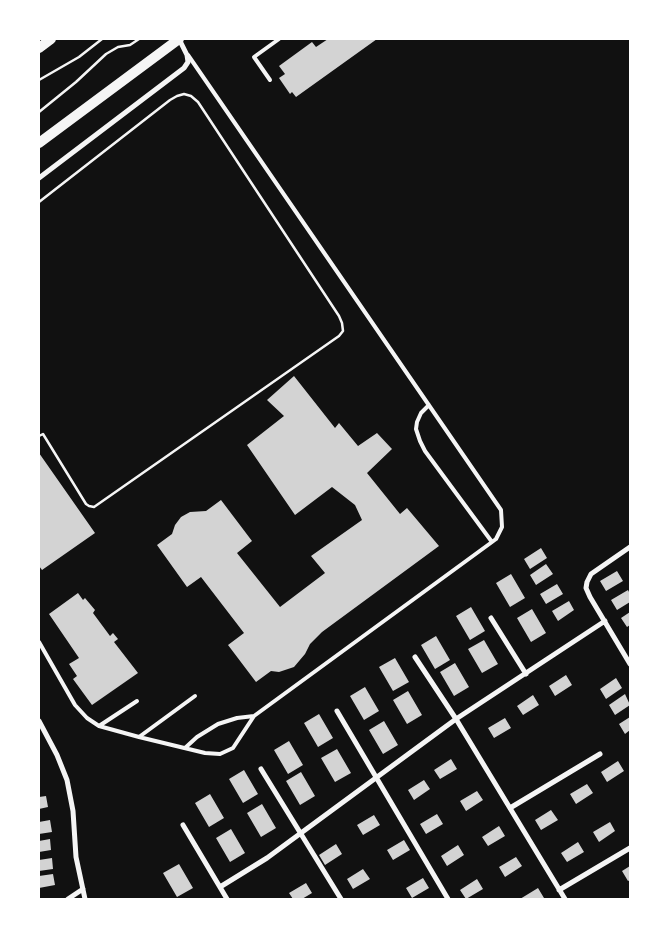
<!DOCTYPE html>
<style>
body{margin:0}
#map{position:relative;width:669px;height:938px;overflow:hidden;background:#111;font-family:Literata,serif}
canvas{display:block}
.frame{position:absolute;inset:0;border:40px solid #fff;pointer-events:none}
</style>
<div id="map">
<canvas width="669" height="938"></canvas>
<div class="frame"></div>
</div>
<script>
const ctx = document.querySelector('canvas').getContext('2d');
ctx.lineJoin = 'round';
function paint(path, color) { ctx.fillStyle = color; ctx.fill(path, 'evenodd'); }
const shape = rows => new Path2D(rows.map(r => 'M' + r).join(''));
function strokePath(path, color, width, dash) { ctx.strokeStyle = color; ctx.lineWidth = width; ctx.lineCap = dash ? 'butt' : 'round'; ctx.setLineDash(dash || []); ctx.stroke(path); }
paint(shape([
 [328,39,377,39,296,97,292,92,290,94,279,78,285,74,279,66,312,42,316,47],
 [294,376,335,428,339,423,358,446,377,433,392,449,367,473,400,514,407,508,439,546,322,632,310,644,305,654,294,667,279,672,271,671,256,682,228,645,244,633,201,577,187,587,157,545,172,534,175,525,181,517,190,512,206,511,221,500,252,541,237,553,280,607,325,573,311,556,362,520,355,505,332,487,295,515,247,445,284,416,267,400],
 [39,453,95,533,42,570,39,566],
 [541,548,547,558,530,569,524,559],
 [546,564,553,574,536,585,530,575],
 [617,571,623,581,606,591,600,581],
 [511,574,525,598,510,607,496,583],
 [557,584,563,594,546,604,540,594],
 [628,590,630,594,630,602,617,610,611,600],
 [78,593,83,600,85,598,95,610,93,613,110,636,113,633,118,639,114,642,138,673,92,705,73,679,77,676,69,664,79,658,49,614],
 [569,601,574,610,558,621,552,611],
 [471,607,485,631,470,640,456,616],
 [532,609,546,633,531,642,517,618],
 [630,612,630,625,627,627,621,618],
 [436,636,450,660,435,669,421,645],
 [484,640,498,664,482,673,468,649],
 [395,658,409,682,393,691,379,667],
 [455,663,469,687,454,696,440,672],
 [566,675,572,685,555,696,549,686],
 [616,678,622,688,606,699,600,689],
 [365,687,379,711,364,720,350,696],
 [408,691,422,715,407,724,393,700],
 [625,694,630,705,615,715,609,705],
 [533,695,539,705,523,715,517,706],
 [319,714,333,738,318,747,304,723],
 [630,717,630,730,625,734,619,724],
 [505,718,511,728,494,738,488,728],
 [384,721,398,745,383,754,369,730],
 [289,741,303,765,288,774,274,750],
 [337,749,351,773,335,782,321,758],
 [451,759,457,769,440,779,434,770],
 [618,761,624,771,607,782,601,772],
 [244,770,258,794,243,803,229,779],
 [301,772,315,796,300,805,286,781],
 [424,780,430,789,414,800,408,790],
 [587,784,593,793,576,804,570,794],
 [477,791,483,800,466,811,460,801],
 [210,794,224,818,209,827,195,803],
 [46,796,48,807,39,809,39,797],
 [262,804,276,828,261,837,247,813],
 [551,810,558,820,541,830,535,820],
 [437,814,443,824,426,834,420,824],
 [374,815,380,825,363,835,357,825],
 [50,820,52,832,39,834,39,822],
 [610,822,615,831,599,842,593,832],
 [499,826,505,836,488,846,482,837],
 [231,829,245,853,230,862,216,838],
 [50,839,51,850,39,852,39,841],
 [404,840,410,850,393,860,387,850],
 [578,842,584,852,567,862,561,853],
 [336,844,342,854,325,865,319,855],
 [458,845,464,855,447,866,441,856],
 [516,857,522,866,505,877,499,867],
 [52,858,53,869,39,871,39,860],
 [179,864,193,888,177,897,163,873],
 [630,866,630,880,628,881,622,871],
 [363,869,370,879,353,889,347,879],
 [53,874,55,885,39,888,39,876],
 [423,878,429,888,412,898,406,888],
 [477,879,483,889,466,899,460,890],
 [306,883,312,893,302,899,293,899,289,893],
 [538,888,544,898,542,899,520,899]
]), '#d3d3d3');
strokePath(shape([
 [39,80,79,57,102,39],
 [39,112,76,82,106,54,118,47,130,45,139,39],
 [39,202,170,100,177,96,184,94,191,96,198,102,339,316,342,323,343,331,339,336,94,507,89,506,86,504,43,434,39,436]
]), '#f5f5f5', 2.5);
strokePath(shape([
 [270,80,254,57,279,39],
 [429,405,421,413,417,422,416,429,420,441,425,451,492,542],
 [39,642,75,705,87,718,99,726,139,737,205,753,220,754,233,748,254,716,492,542,496,539,502,527,501,510,188,55],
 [99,726,137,701],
 [139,737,195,696],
 [185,748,197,737,218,724,237,718,254,716]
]), '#f5f5f5', 4);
strokePath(shape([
 [39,178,184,68,188,62,187,55,179,39],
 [630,547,591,574,587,582,586,588,590,597,630,664],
 [491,618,526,674],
 [415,657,456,719,565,899],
 [337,711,448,899],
 [39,721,57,755,67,780,73,811,76,857,85,899],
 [261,769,341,899],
 [510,808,600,754],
 [183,825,227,899],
 [220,887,267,858,456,719,605,621],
 [559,890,630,848],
 [68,899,83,889]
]), '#f5f5f5', 5);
strokePath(shape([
 [39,48,51,39],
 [39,143,179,39]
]), '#f5f5f5', 10);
</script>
